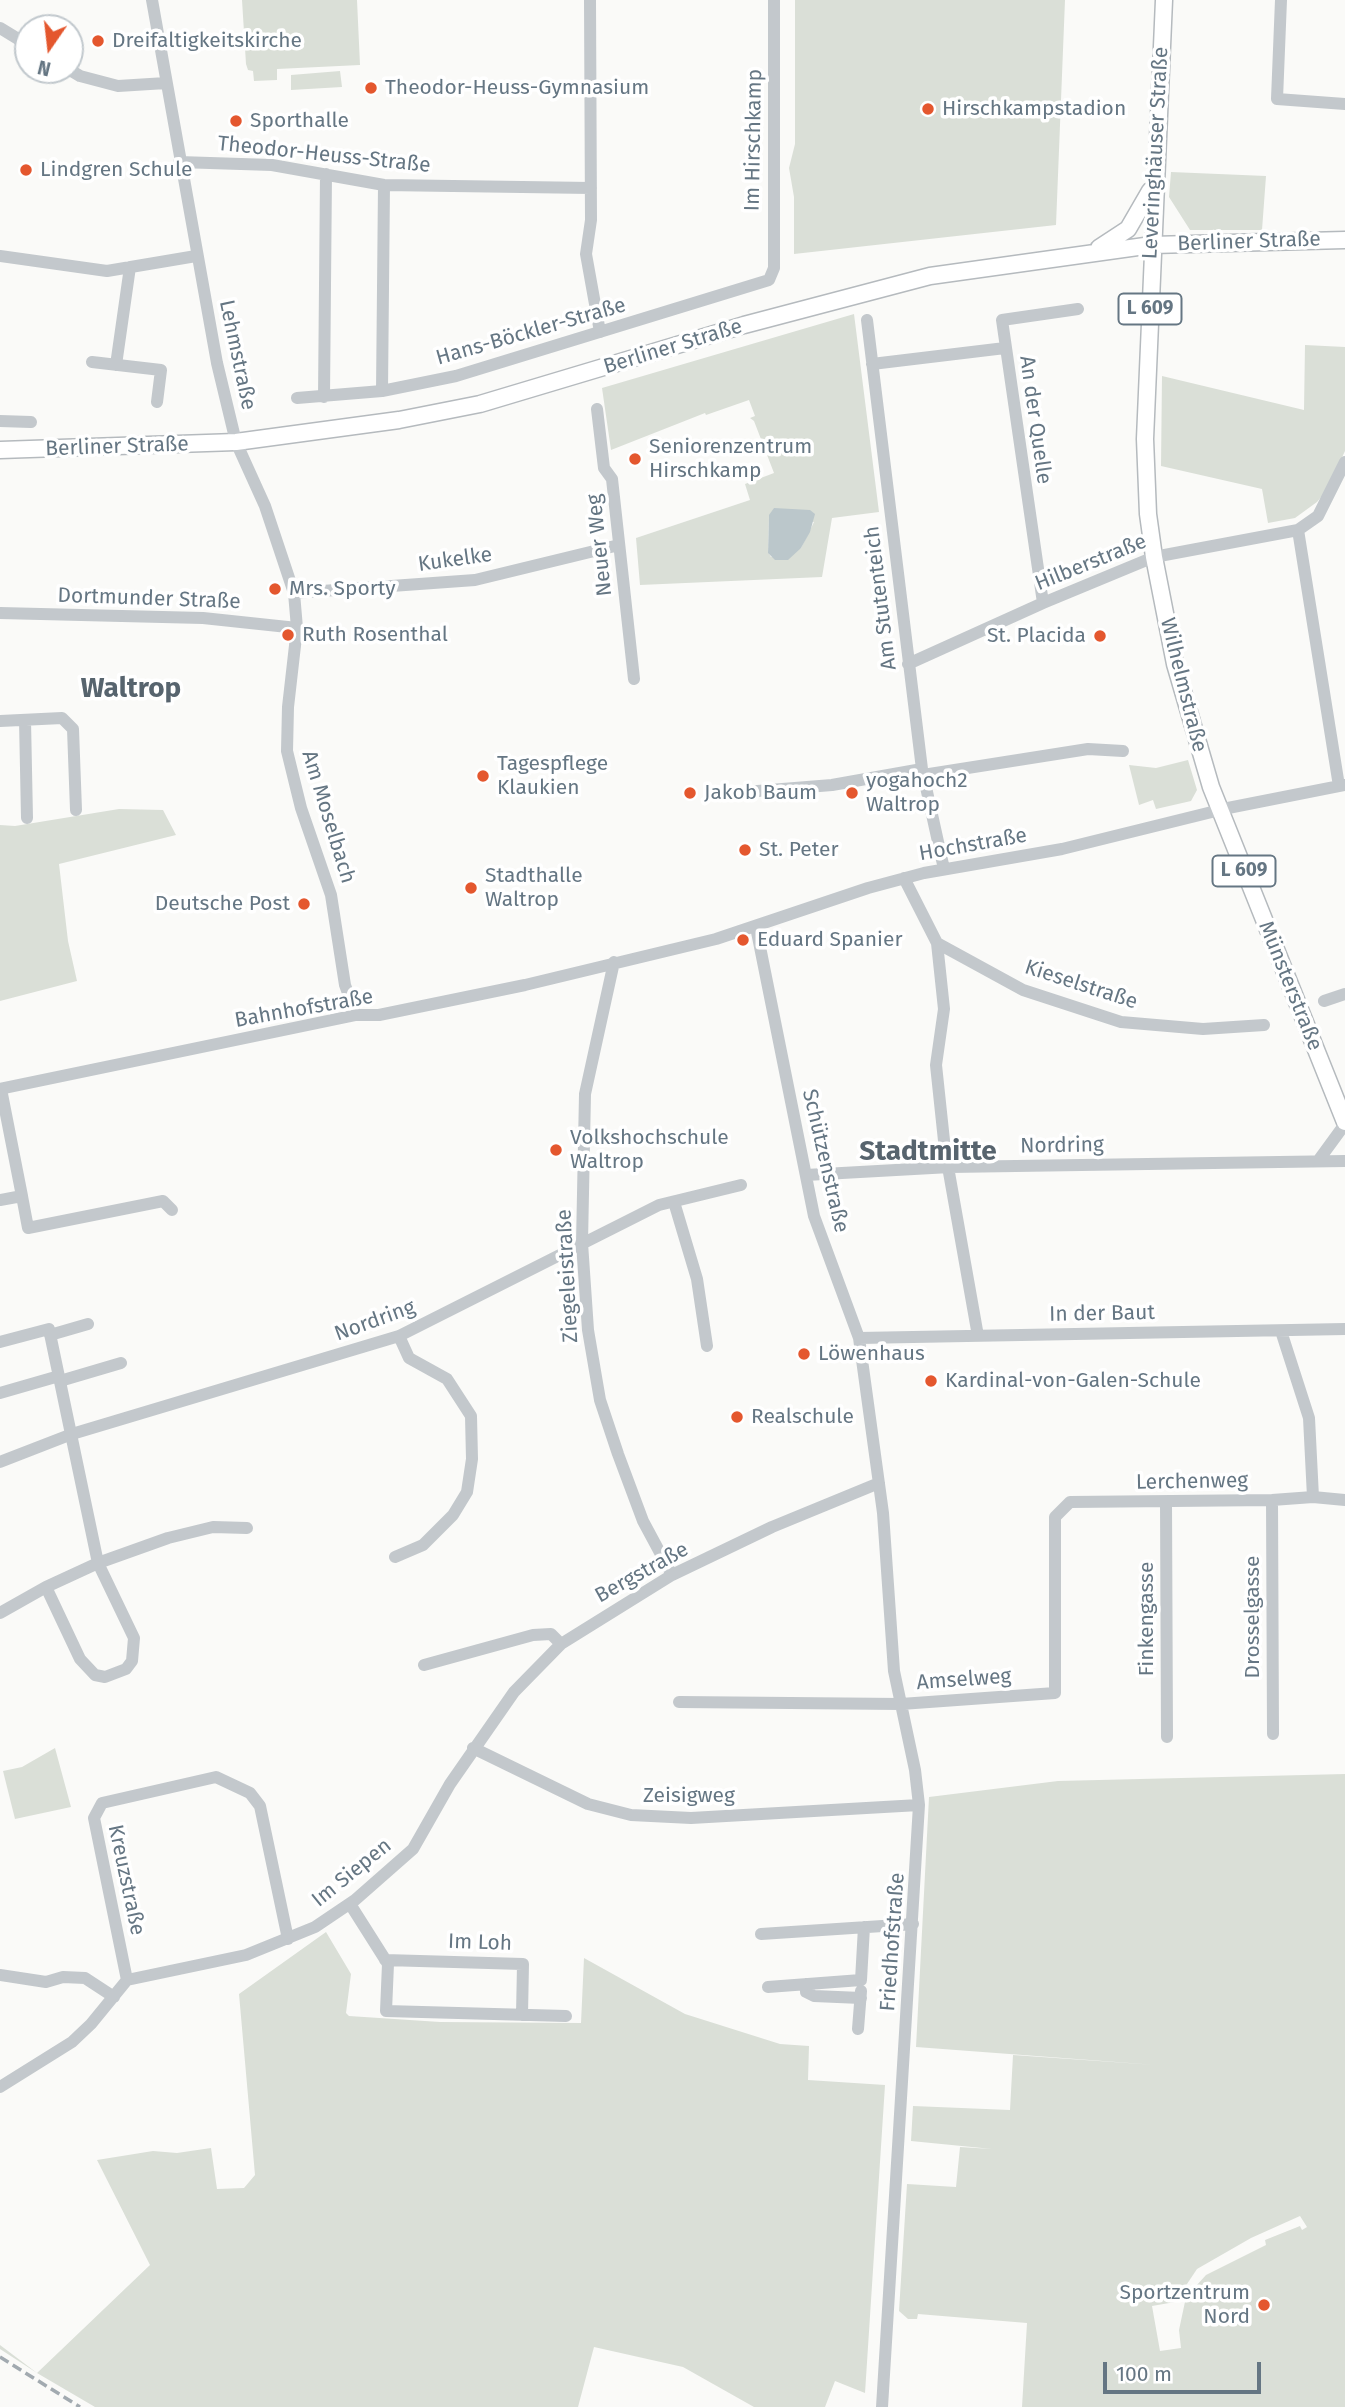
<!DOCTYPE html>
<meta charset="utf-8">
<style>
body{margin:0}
#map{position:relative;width:1345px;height:2407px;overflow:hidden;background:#fafaf8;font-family:"Fira Sans",sans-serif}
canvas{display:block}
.north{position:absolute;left:14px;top:14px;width:70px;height:70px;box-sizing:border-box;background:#fff;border:2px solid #c1c8cd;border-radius:50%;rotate:194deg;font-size:19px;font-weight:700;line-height:28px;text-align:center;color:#657683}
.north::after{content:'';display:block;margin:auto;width:24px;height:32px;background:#e4572e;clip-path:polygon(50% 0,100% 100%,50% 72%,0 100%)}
.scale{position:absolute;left:1103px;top:2362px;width:158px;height:32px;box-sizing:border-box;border:4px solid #657683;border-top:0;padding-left:9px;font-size:21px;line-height:24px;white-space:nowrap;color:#657683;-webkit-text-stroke:5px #fff;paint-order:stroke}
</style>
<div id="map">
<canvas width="1345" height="2407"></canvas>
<div class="north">N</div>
<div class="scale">100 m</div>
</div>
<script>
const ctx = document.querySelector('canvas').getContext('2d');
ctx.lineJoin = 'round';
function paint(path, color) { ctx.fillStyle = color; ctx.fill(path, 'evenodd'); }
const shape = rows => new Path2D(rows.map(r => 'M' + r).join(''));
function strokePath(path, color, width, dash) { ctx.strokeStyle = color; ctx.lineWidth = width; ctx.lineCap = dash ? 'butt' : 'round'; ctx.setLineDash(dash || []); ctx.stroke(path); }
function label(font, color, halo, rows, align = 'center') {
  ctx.font = font + ' "Fira Sans",sans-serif'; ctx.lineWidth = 7; ctx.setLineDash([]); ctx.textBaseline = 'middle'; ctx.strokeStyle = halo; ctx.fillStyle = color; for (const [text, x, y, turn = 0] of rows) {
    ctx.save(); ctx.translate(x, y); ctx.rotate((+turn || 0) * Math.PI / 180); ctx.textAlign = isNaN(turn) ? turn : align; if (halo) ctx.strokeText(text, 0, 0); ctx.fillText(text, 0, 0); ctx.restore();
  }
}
paint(shape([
 [242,0,357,0,360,65,277,69,277,80,254,81,253,71,248,70,246,64],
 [795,0,1065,0,1056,225,794,254,794,197,789,168,795,144],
 [340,71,342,87,291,90,291,75],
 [1171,172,1266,176,1262,230,1190,230,1169,197],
 [854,314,879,512,832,518,822,577,640,585,636,538,750,500,745,484,774,473,754,421,750,418,755,416,749,400,706,415,705,413,611,450,602,388],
 [769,515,814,522,801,548,771,557,768,552],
 [1305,345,1345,347,1345,451,1327,490,1317,502,1295,518,1268,523,1262,489,1161,466,1162,376,1304,410],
 [1188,760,1197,790,1191,801,1156,809,1153,800,1139,805,1129,765,1156,768],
 [119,809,163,810,176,835,59,864,68,941,77,981,0,1001,0,825,15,826],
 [55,1748,71,1807,15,1819,3,1771,22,1767],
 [1345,1774,1345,2407,1022,2407,1027,2323,918,2314,917,2319,908,2319,899,2311,907,2184,956,2187,960,2147,992,2149,911,2141,913,2106,1010,2110,1013,2055,1156,2065,916,2047,929,1797,1058,1781],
 [1300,2216,1307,2227,1302,2230,1300,2226,1265,2240,1266,2245,1206,2275,1186,2297,1179,2330,1181,2348,1160,2351,1152,2306,1175,2302,1197,2269,1251,2238],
 [326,1932,351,1974,346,2013,349,2016,440,2022,581,2023,584,1958,685,2014,780,2044,809,2046,808,2080,885,2085,865,2393,835,2381,825,2407,754,2407,683,2367,594,2347,578,2407,95,2407,37,2373,0,2349,0,2345,37,2373,150,2265,97,2160,153,2151,177,2153,211,2148,217,2189,244,2188,255,2175,239,1994]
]), '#dadfd7');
paint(shape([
 [774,508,810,510,815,514,810,532,801,548,788,560,775,560,768,553,769,515]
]), '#bbc7cb');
const major = shape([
 [1164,0,1145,439,1148,514,1154,557,1175,664,1211,787,1345,1122],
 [1099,248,1128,229,1150,191],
 [0,450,236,442,399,420,480,404,744,325,930,276,1152,245,1345,240]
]);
strokePath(major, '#b5babe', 19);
strokePath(shape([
 [152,0,217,363,236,442,265,506,294,593,297,628,288,707,287,751,301,808,331,895,345,985,356,1015],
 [590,0,591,220,586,254,600,332],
 [1281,0,1277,99,1345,104],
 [0,28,28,45],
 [70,70,80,76,118,86,166,83],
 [179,162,272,165,384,185,591,188],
 [0,256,107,271,196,256],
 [867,320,922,769,944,869],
 [92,362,161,370,157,402],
 [872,364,1005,348],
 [116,365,130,267],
 [382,391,384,185],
 [324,397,326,174],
 [297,398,382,391,456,376,769,280,774,268,774,0],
 [597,409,604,468,612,479,634,679],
 [0,421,31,422],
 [1298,530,1339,786],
 [294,593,475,580,619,545],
 [1043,603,1002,320,1078,309],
 [0,613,203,618,297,628],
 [908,664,1043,603,1154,557,1298,530,1318,516,1345,462],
 [25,720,27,818],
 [0,721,62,718,73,729,76,810],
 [923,775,1088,749,1123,751],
 [745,792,832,785,922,769],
 [904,878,937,943,944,1009,936,1065,945,1150,978,1336],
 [756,927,814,1216,859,1338,883,1513,894,1671,915,1770,919,1805,882,2407],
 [937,943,1023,990,1121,1022,1203,1029,1264,1025],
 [614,962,585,1094,582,1243,588,1330,600,1400,618,1454,643,1521,672,1575],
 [1324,1001,1345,994],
 [0,1089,356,1015,379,1015,525,985,716,939,868,888,924,873,1062,849,1228,808,1345,785],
 [1318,1161,1345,1124],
 [806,1175,950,1167,1345,1161],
 [22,1196,28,1228,163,1201,172,1210],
 [0,1200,22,1196,1,1089],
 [674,1202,697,1279,707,1346],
 [1281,1331,1309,1418,1313,1497],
 [50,1335,88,1324],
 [859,1338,1345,1329],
 [0,1342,49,1329,98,1563,134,1638,132,1661,126,1669,105,1677,95,1675,80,1659,46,1587],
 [60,1381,121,1363],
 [0,1393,59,1376],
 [0,1462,72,1434,399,1336,659,1205,741,1185],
 [1272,1500,1273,1734],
 [1166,1502,1167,1737],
 [395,1557,423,1545,453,1515,467,1492,472,1459,471,1416,447,1379,409,1358,399,1336],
 [0,1613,46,1587,98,1563,168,1538,213,1527,247,1528],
 [424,1665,533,1635,551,1634,561,1644],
 [679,1702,901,1704,1055,1693,1055,1517,1070,1502,1272,1500,1313,1497,1345,1500],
 [473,1748,588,1804,631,1815,691,1818,919,1805],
 [350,1904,388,1964,386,2011,566,2016],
 [761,1934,913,1924],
 [385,1960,523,1964,522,2015],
 [0,1975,46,1982,63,1977,85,1978,114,1997],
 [127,1980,94,1818,102,1803,216,1777,250,1793,260,1806,288,1939],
 [806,1984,806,1992,814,1996,861,1998],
 [768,1987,861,1980,864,1927],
 [858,2029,861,1991],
 [0,2087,72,2042,91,2024,127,1980,246,1955,315,1927,355,1900,413,1849,450,1784,514,1692,561,1644,672,1575,772,1527,879,1483]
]), '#c3c8cc', 12);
strokePath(major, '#fff', 16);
strokePath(shape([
 [0,2357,80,2407]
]), '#a2aab0', 3.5, [10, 5]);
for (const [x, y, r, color] of [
 [98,41,7,"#e4572e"],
 [371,88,7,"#e4572e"],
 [928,109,7,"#e4572e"],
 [236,121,7,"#e4572e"],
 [26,170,7,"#e4572e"],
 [635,459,7,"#e4572e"],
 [275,589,7,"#e4572e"],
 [288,635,7,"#e4572e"],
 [1100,636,7,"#e4572e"],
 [483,776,7,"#e4572e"],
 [690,793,7,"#e4572e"],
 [852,793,7,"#e4572e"],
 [745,850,7,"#e4572e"],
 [471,888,7,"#e4572e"],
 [304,904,7,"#e4572e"],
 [743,940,7,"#e4572e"],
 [556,1150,7,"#e4572e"],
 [804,1354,7,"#e4572e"],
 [931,1381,7,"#e4572e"],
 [737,1417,7,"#e4572e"],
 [1264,2305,7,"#e4572e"]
]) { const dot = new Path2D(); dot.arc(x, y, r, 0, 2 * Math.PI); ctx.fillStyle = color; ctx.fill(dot); strokePath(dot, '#fff', 2.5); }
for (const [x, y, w] of [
 [1150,309,63],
 [1244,871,63]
]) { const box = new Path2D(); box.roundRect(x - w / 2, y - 15.5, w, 31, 5); ctx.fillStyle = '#fff'; ctx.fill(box); strokePath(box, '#657683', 2); }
label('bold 19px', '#657683', null, [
 ["L 609",1150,309],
 ["L 609",1244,871]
]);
label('21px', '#657683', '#fff', [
 ["Dreifaltigkeitskirche",112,41],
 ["Theodor-Heuss-Gymnasium",385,88],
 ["Hirschkampstadion",942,109],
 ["Sporthalle",250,121],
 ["Lindgren Schule",40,170],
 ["Seniorenzentrum",649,447],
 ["Hirschkamp",649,471],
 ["Mrs. Sporty",289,589],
 ["Ruth Rosenthal",302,635],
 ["St. Placida",1086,636,"right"],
 ["Tagespflege",497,764],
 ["Klaukien",497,788],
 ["yogahoch2",866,781],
 ["Waltrop",866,805],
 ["Jakob Baum",704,793],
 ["St. Peter",759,850],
 ["Stadthalle",485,876],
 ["Waltrop",485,900],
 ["Deutsche Post",290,904,"right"],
 ["Eduard Spanier",757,940],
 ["Volkshochschule",570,1138],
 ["Waltrop",570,1162],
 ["Löwenhaus",818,1354],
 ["Kardinal-von-Galen-Schule",945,1381],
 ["Realschule",751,1417],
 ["Sportzentrum",1250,2293,"right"],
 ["Nord",1250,2317,"right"]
], 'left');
label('21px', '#657683', '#fff', [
 ["Im Hirschkamp",754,140,-89],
 ["Leveringhäuser Straße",1156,153,-87],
 ["Theodor-Heuss-Straße",324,155,6],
 ["Berliner Straße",1249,242,-2],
 ["Hans-Böckler-Straße",531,332,-16],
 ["Berliner Straße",673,347,-17],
 ["Lehmstraße",237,355,78],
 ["An der Quelle",1035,420,82],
 ["Berliner Straße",117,447,-2],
 ["Neuer Weg",600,545,-96],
 ["Kukelke",455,560,-8],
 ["Hilberstraße",1091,563,-22],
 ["Am Stutenteich",881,598,-97],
 ["Dortmunder Straße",149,599,2],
 ["Wilhelmstraße",1183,685,76],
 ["Am Moselbach",328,817,73],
 ["Hochstraße",973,845,-10],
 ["Kieselstraße",1081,985,18],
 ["Münsterstraße",1290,986,68],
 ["Bahnhofstraße",304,1009,-10],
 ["Nordring",1062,1146,-1],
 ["Schützenstraße",825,1161,77],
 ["Ziegeleistraße",568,1276,-93],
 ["In der Baut",1102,1314,-1],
 ["Nordring",375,1321,-20],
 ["Lerchenweg",1192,1482,-1],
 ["Bergstraße",642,1573,-29],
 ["Drosselgasse",1253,1617,-90],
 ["Finkengasse",1147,1619,-90],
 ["Amselweg",964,1680,-4],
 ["Zeisigweg",689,1796],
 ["Im Siepen",352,1873,-39],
 ["Kreuzstraße",126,1880,78],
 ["Friedhofstraße",893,1942,-86],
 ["Im Loh",480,1943,2]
]);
label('bold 28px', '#57646e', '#fff', [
 ["Waltrop",131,689],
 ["Stadtmitte",928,1152]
]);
</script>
